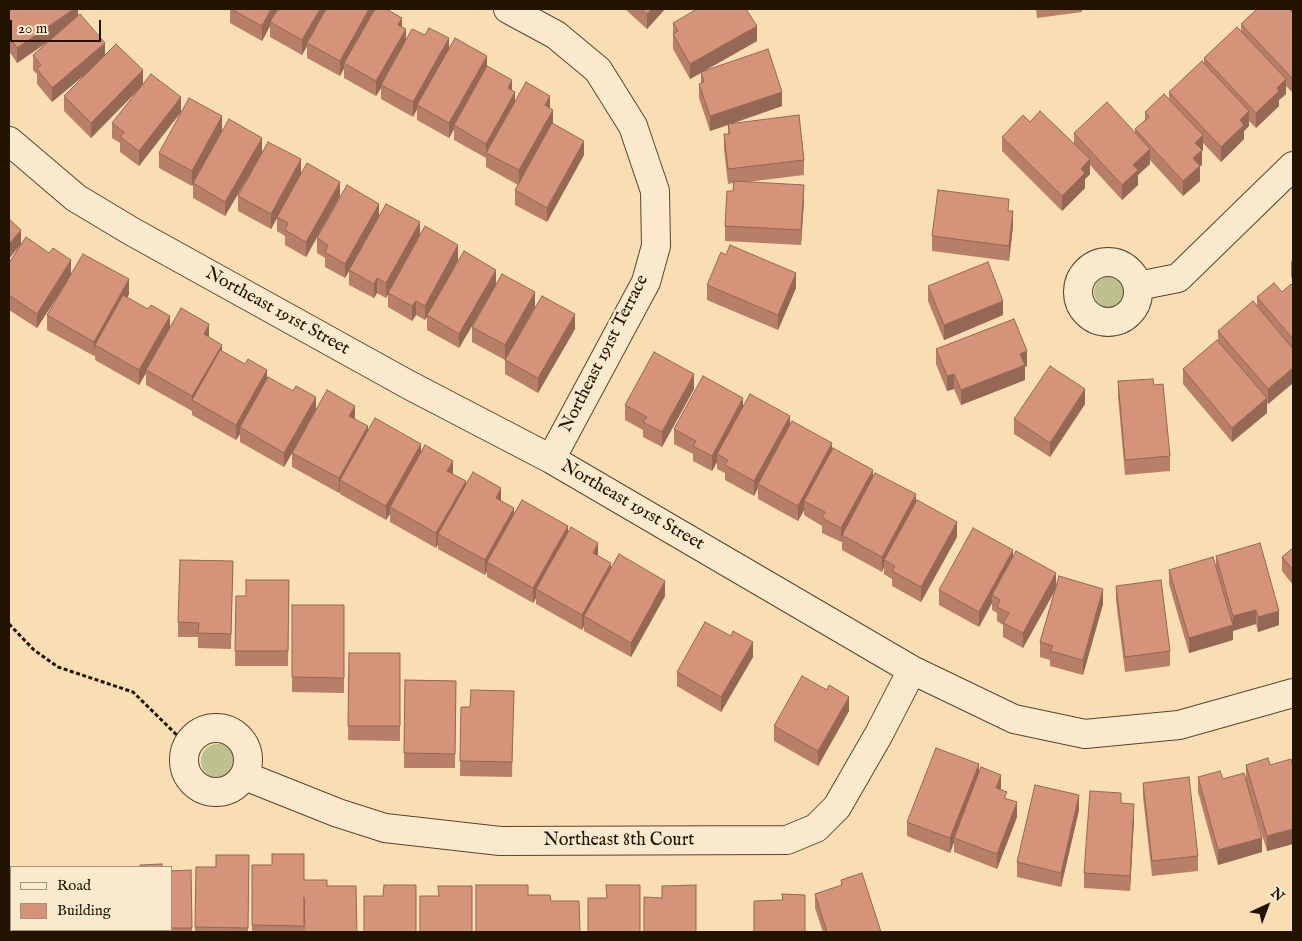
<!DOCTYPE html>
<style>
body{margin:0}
#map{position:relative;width:1302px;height:941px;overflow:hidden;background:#f9ddb3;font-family:"IM FELL English",serif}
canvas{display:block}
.frame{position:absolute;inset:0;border:10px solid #221200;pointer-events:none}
.legend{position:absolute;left:10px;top:866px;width:162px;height:65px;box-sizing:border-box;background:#fbe9ce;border:1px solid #a4937c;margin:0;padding:6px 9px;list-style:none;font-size:15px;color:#221200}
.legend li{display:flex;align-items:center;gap:10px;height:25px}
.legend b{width:25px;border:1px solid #a4937c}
.north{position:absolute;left:1242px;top:881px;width:50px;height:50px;-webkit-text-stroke:4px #fbe9ce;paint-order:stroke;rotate:43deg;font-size:14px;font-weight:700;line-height:20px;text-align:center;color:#221200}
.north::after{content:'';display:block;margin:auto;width:18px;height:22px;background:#221200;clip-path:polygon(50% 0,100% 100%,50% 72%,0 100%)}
.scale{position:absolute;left:10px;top:20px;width:91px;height:22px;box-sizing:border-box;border:2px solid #221200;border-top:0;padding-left:6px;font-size:15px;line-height:18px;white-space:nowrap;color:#221200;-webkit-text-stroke:4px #fbe9ce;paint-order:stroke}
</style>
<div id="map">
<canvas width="1302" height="941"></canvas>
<div class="frame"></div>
<ul class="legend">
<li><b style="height:6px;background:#fbe9ce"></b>Road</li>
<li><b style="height:14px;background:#d59379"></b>Building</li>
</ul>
<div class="north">N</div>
<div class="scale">20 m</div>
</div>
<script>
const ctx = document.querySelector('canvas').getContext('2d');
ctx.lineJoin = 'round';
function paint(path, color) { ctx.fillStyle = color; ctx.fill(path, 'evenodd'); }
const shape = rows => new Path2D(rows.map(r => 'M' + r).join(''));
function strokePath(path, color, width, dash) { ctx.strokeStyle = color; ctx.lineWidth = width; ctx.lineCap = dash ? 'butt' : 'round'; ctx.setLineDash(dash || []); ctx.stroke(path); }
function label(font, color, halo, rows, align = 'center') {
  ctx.font = font + ' "IM FELL English",serif'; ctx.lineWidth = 5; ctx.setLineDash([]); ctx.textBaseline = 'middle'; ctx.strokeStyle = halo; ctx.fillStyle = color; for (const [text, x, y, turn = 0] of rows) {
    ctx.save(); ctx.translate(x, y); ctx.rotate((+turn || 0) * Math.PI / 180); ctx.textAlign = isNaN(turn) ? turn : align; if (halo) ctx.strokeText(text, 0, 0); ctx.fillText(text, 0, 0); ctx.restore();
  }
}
paint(shape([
 '1094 292a16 16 0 1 1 32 0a16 16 0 1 1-32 0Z',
 '201 761a17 17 0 1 1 34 0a17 17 0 1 1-34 0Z'
]), '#bcc18d');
const minor = shape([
 [508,9,556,35,598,70,633,126,655,191,656,246,646,282,551,459],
 [9,141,76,198,131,231,409,385,551,459,912,670,1014,719,1085,734,1179,725,1293,693],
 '1078 292a30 30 0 1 1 60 0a30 30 0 1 1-60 0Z',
 [1138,286,1178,278,1293,166],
 '184 760a32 32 0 1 1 64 0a32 32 0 1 1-64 0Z',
 [245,776,338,813,385,828,500,841,787,840,816,828,837,807,879,734,912,670]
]);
strokePath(minor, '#58452d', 30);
strokePath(shape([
 [9,624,34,650,58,667,133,692,187,745]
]), '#221200', 3, [4, 2.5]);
strokePath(minor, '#fbe9ce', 28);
paint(shape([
 [9,9,78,9,78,16,105,55,181,112,139,166,120,152,120,143,112,138,112,123,139,89,91,138,64,111,64,96,90,70,52,102,37,84,37,74,33,70,33,55,50,40,17,63,9,51],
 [230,9,386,9,402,27,406,40,449,49,487,67,512,90,515,101,550,108,553,123,584,155,547,222,515,205,515,190,518,185,486,167,486,158,454,140,454,129,449,138,417,120,417,109,413,117,381,99,381,88,376,96,344,78,344,68,340,76,307,58,307,46,302,55,270,37,270,26,262,41,230,23],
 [625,9,665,9,647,29],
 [1036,9,1082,9,1082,12,1037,18],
 [1257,9,1293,9,1293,93,1286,86,1286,94,1279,100,1279,106,1256,128,1249,121,1249,126,1244,131,1244,139,1221,162,1203,143,1203,150,1202,151,1202,165,1200,166,1200,181,1183,196,1150,160,1150,164,1138,175,1138,185,1122,200,1090,165,1090,174,1085,179,1085,188,1062,211,1002,151,1002,137,1030,122,1074,144,1074,133,1135,133,1135,129,1145,120,1145,112,1169,99,1169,92,1204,64,1204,58,1241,31,1241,24],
 [673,23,757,41,704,71,782,106,734,123,804,160,804,175,747,182,804,200,801,245,725,241,725,226,733,191,733,183,728,184,724,149,724,134,728,134,728,125,710,131,699,98,699,84,701,83,701,73,690,79,673,49],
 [222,131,210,153,262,151,340,196,306,257,285,245,285,236,277,231,277,218,271,229,238,211,238,196,250,174,225,216,193,198,193,184,192,186,159,168,159,153],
 [379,215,420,236,458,260,448,279,496,284,575,329,538,393,505,374,505,360,472,342,472,327,488,299,459,348,427,330,427,317,425,320,416,315,412,321,388,307,388,294,386,298,377,293,374,298,349,285,349,271,345,278,325,267,325,258,317,253,317,238],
 [1013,226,1009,261,932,251,932,236],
 [21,243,71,273,129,294,127,298,170,327,209,337,222,351,267,378,316,411,355,419,368,430,421,452,453,474,466,486,501,501,514,513,568,532,598,556,611,569,665,596,631,657,584,631,584,626,582,630,536,604,536,598,533,603,487,577,487,571,485,575,438,549,438,544,436,548,390,522,390,514,386,520,340,494,340,491,339,493,292,467,292,453,284,467,240,442,240,434,236,440,192,415,192,411,146,385,146,373,139,385,95,360,95,355,94,356,47,330,47,315,64,286,37,328,9,310,9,263],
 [1293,259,1293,280,1291,277,1291,262],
 [707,285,796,288,778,330,707,300],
 [928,286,1003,315,944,340,928,301],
 [1293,286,1293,383,1268,404,1267,403,1267,413,1232,442,1183,384,1183,369,1218,341,1218,331,1257,306,1257,297,1282,292],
 [936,349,1027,366,1025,367,1025,380,961,405,954,389,947,391,936,364],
 [1118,381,1154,385,1170,456,1170,471,1125,475,1118,396],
 [694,389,662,447,643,437,643,430,625,420,625,405],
 [1085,404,1050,457,1014,434,1014,419],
 [743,405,790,426,832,449,873,477,916,502,957,537,921,602,892,586,892,579,884,574,884,567,882,572,842,550,842,541,841,542,822,533,822,526,804,515,804,510,798,521,758,499,758,488,754,496,725,480,725,473,717,469,717,462,712,471,693,461,693,454,674,444,674,429],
 [1293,548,1293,585,1282,571,1282,557],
 [1216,556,1279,625,1258,632,1256,624,1233,630,1233,640,1189,653,1169,584,1169,570,1216,568],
 [1013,557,1056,586,1103,604,1083,675,1050,666,1050,660,1040,657,1040,642,1055,591,1023,648,1003,637,1003,625,997,621,997,613,992,610,992,603,979,627,939,605,939,590],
 [233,561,231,649,198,648,198,637,178,637,178,622],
 [289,580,288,666,235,666,236,596,246,596],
 [1116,586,1170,651,1170,666,1125,672,1116,601],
 [292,605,344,605,344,693,292,692],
 [349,653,400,653,400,741,348,740],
 [753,657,721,712,677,686,677,672],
 [405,680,456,681,455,768,404,768],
 [514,691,512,777,460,776,461,707,470,707],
 [849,711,818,766,774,741,774,726],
 [1292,747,1293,747,1293,844,1267,851,1252,802,1262,852,1218,865,1198,792,1198,777,1223,779,1246,779,1246,765,1270,765,1292,762],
 [979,773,1001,790,1017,817,997,869,954,852,954,842,950,853,907,836,907,822],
 [1143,783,1198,856,1198,871,1152,876,1143,797],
 [1121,803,1134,819,1130,891,1084,888,1084,873],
 [1079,810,1061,887,1017,877,1017,862],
 [249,855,248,932,195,932,196,867,216,867],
 [252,865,304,880,327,886,357,932,305,932,304,913,304,932,252,932],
 [191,870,192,932,140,932,140,930,171,930,171,871],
 [841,880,881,932,823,932,815,908,815,894,841,886]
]), '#b77e68');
paint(shape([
 [74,9,78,9,78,21,17,63,17,48],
 [271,9,280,9,270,22,270,26,262,41,262,26],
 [320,9,328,9,307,43,307,46,302,55,302,40],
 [369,9,375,9,344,63,344,68,340,76,340,61],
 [652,9,665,9,647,29,647,14],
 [402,18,402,33,398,25],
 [757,26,757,41,690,79,690,64],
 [406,29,406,44,381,85,381,88,376,96,376,81],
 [449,38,449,53,417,105,417,109,413,117,413,102],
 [105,43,105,58,52,102,52,88],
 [487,56,487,71,454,125,454,129,449,138,449,123],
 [143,70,143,85,91,138,91,123],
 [1286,79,1286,94,1279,100,1279,106,1256,128,1256,113,1277,88],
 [512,80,512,95,508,88],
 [515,92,515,107,486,153,486,158,486,144],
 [782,92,782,106,710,131,710,116],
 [550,96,550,111,545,105],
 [181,97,181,112,139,166,139,151],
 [553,110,553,124,519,185,519,170],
 [1249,111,1249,126,1244,131,1244,139,1221,162,1221,147,1240,120],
 [222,116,222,131,192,186,192,171],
 [1203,135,1203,150,1202,151,1202,165,1200,166,1200,181,1183,196,1183,181,1193,158,1195,143],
 [262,138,262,153,225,216,225,202],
 [584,141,584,155,547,222,547,208],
 [1150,149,1150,164,1138,175,1138,185,1122,200,1122,185,1133,165],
 [301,159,301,174,271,229,271,214],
 [1090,159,1090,174,1085,179,1085,188,1062,211,1062,196,1081,169],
 [340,182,340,196,306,257,306,242],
 [804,185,804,200,801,245,801,230],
 [379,204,379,218,345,278,345,264],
 [1013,211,1013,226,1009,261,1009,246],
 [420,222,420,237,386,298,386,283],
 [21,230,21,244,9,259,9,244],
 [458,245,458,260,428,315,427,315,427,317,425,320,425,306],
 [71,260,71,275,37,328,37,314],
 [496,270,496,285,459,348,459,334],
 [796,273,796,288,778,330,778,315],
 [377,278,377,293,374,298,374,284],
 [129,279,129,294,99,347,95,345,94,356,94,342],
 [535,292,535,306,505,360,505,345],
 [416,301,416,315,412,321,412,306],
 [1003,301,1003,315,944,340,944,325],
 [575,314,575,329,538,393,538,378],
 [170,316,170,330,146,370,146,373,139,385,139,370],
 [209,324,209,339,204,334],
 [222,345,222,359,192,400,192,396],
 [1027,351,1027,366,1025,367,1025,380,961,405,961,390,1020,354],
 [1293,368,1293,383,1268,404,1268,389],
 [267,370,267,385,240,427,240,434,236,440,236,425],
 [694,374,694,389,662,447,662,432],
 [954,374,954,389,947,391,947,376],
 [1085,389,1085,404,1050,457,1050,443],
 [316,397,316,412,284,467,284,453],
 [743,398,743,413,717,454,717,462,712,471,712,456],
 [1267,398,1267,413,1232,442,1232,428],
 [355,406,355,421,349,416],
 [790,416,790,431,758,484,758,488,754,496,754,481],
 [368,426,368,441,340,480,340,491,339,493,339,478],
 [832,443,832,458,804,501,804,510,798,521,798,506],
 [421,444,421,458,390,507,390,514,386,520,386,506],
 [453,461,453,475,447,471],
 [873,470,873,485,842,535,841,542,841,528],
 [466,481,466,496,438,534,438,544,436,548,436,533],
 [501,488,501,502,496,498],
 [916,494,916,509,884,560,884,567,882,572,882,557],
 [514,508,514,523,487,562,487,571,485,575,485,560],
 [957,522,957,537,921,602,921,587],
 [568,526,568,541,536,589,536,598,533,603,533,588],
 [598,543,598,558,593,553],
 [1013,550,1013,565,992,595,992,603,979,627,979,612],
 [611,563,611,578,584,616,584,626,582,630,582,615],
 [1056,573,1056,588,1023,648,1023,633],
 [665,581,665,596,631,657,631,643],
 [1103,589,1103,604,1083,675,1083,660],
 [1256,610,1256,624,1233,631,1233,616],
 [1279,611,1279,625,1258,632,1258,617],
 [1233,625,1233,640,1189,653,1189,638],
 [753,642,753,657,721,712,721,697],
 [849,697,849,711,818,766,818,751],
 [979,764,979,779,954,838,954,842,950,853,950,838],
 [1001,775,1001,790,996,788],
 [1079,795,1079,810,1061,887,1061,873],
 [1017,802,1017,817,997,869,997,854],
 [1134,804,1134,819,1130,891,1130,876],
 [1293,829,1293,844,1267,851,1267,836],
 [1262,838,1262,852,1218,865,1218,850]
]), '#956755');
const building = shape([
 [9,9,74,9,17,48,9,36,9,9],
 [231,9,271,9,262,26,231,9],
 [278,9,320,9,302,40,270,22,278,9],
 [326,9,369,9,340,61,307,43,326,9],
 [375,9,386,9,402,18,398,25,406,29,376,81,344,63,375,9],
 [641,9,652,9,647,14,641,9],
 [697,9,746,9,757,26,690,64,673,34,678,31,673,23,697,9],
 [1257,9,1289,9,1293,13,1293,79,1241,24,1257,9],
 [80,14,105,43,52,88,37,69,41,65,33,55,80,14],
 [1237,27,1286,79,1277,88,1279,91,1256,113,1204,58,1237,27],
 [429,28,449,38,413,102,381,85,412,29,425,35,429,28],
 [455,38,487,56,449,123,417,105,455,38],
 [116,44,143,70,91,123,64,96,116,44],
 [768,49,782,92,710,116,699,84,704,82,701,72,768,49],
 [1202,61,1249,111,1240,120,1244,125,1221,147,1169,92,1202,61],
 [487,66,512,80,508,88,515,92,486,144,454,125,487,66],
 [151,74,181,97,139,151,120,137,124,132,112,123,151,74],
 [526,82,550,96,545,105,553,110,519,170,486,153,526,82],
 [1164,94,1203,135,1195,143,1202,150,1193,158,1200,166,1183,181,1135,129,1149,117,1145,112,1164,94],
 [189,98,222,116,192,171,159,153,189,98],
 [1107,102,1150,149,1133,165,1138,170,1122,185,1074,133,1107,102],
 [1040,111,1090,159,1081,169,1085,173,1062,196,1002,137,1023,115,1030,122,1040,111],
 [799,115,804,160,728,169,724,134,730,134,728,124,799,115],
 [229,119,262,138,225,202,193,183,229,119],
 [552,123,584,141,547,208,515,190,552,123],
 [268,142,301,159,271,214,238,196,268,142],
 [307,163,340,182,306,242,285,230,288,223,277,217,307,163],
 [734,181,804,185,801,230,725,226,727,191,733,191,734,181],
 [347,185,379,204,345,264,325,252,328,245,317,238,347,185],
 [938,190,1009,199,1008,211,1013,211,1009,246,932,236,938,190],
 [386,204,420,222,386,283,377,278,374,284,349,270,386,204],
 [9,219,21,230,9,244,9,219],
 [425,226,458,245,425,306,416,301,412,306,388,293,425,226],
 [26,237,49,253,53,248,71,260,37,314,9,295,9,263,26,237],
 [730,245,796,273,778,315,707,285,721,252,726,255,730,245],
 [464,251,496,270,459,334,427,315,464,251],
 [83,254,129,279,94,342,47,315,83,254],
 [988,262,1003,301,944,325,928,286,988,262],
 [502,274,535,292,505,345,472,327,502,274],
 [1274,283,1282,292,1291,284,1293,286,1293,339,1257,297,1274,283],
 [123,295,148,309,151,305,170,316,139,370,95,345,123,295],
 [542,296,575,314,538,378,505,360,542,296],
 [1253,301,1293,349,1293,368,1268,389,1218,331,1253,301],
 [181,308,209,324,204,334,222,345,192,396,146,370,181,308],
 [1014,319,1027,351,1020,354,1025,365,961,390,954,374,947,376,936,349,1014,319],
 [1217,340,1267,398,1232,428,1183,369,1217,340],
 [220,350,245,364,248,359,267,370,236,425,192,400,220,350],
 [654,352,694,374,662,432,643,422,647,417,625,405,654,352],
 [1050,366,1085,389,1050,443,1014,419,1050,366],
 [703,376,743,398,712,456,693,446,696,441,674,429,703,376],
 [268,377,293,391,296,386,316,397,284,453,240,427,268,377],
 [1153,379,1154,385,1163,384,1170,456,1125,460,1118,381,1153,379],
 [327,390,355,406,349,416,368,426,339,478,292,453,327,390],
 [750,394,790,416,754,481,725,465,728,460,717,454,750,394],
 [375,418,421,444,386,506,340,480,375,418],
 [792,421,832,443,798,506,758,484,792,421],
 [425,445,453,461,447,471,466,481,436,533,390,507,425,445],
 [833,448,873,470,841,528,822,518,825,512,804,501,833,448],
 [473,472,501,488,496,498,514,508,485,560,438,534,473,472],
 [875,473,916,494,882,557,842,535,875,473],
 [522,500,568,526,533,588,487,562,522,500],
 [917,500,957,522,921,587,892,571,895,566,884,560,917,500],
 [571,527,598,543,593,553,611,563,582,615,536,589,571,527],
 [973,528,1013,550,979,612,939,590,973,528],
 [1260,543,1279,611,1258,617,1256,610,1233,616,1216,556,1260,543],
 [1293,548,1293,570,1282,557,1293,548],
 [1016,551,1056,573,1023,633,1003,623,1009,613,997,607,1000,600,992,595,1016,551],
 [619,554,665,581,631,643,584,616,619,554],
 [1213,557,1233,625,1189,638,1169,570,1213,557],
 [180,560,233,561,231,634,198,633,199,623,178,622,180,560],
 [1059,576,1103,589,1083,660,1050,651,1053,646,1040,642,1059,576],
 [246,580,289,580,288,651,235,651,236,596,246,596,246,580],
 [1161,580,1170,651,1125,657,1116,586,1161,580],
 [292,605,344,605,344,678,292,677,292,605],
 [705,622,731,636,733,631,753,642,721,697,677,672,705,622],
 [349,653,400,653,400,726,348,726,349,653],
 [802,676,827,690,829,685,849,697,818,751,774,726,802,676],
 [405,680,456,681,455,754,404,753,405,680],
 [471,690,514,691,512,762,460,761,461,707,470,707,471,690],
 [936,748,979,764,950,838,907,822,936,748],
 [1268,758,1270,765,1291,759,1293,766,1293,829,1267,836,1246,765,1268,758],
 [981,767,1001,775,996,788,1007,792,1004,798,1017,802,997,854,954,838,981,767],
 [1220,771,1223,779,1244,773,1262,838,1218,850,1198,777,1220,771],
 [1189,777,1198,856,1152,861,1143,783,1189,777],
 [1035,785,1079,795,1061,873,1017,862,1035,785],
 [1090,791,1121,793,1121,803,1134,804,1130,876,1084,873,1090,791],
 [272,854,304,854,304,880,327,880,327,886,356,886,357,932,305,932,304,897,304,926,252,925,252,865,272,865,272,854],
 [216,855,249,855,248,928,195,927,196,867,216,867,216,855],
 [162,864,162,867,140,867,140,865,162,864],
 [191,870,192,928,171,928,171,871,191,870],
 [862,873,881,932,827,932,815,894,842,885,841,880,862,873],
 [384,885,416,885,416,932,364,932,364,896,383,896,384,885],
 [476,885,528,885,528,895,550,895,551,901,579,901,580,932,476,932,476,885],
 [606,885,640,885,640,932,588,932,588,898,607,898,606,885],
 [696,885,696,932,644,932,644,897,662,898,662,886,696,885],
 [438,886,472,886,472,932,420,932,420,896,439,896,438,886],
 [782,894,805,895,805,932,754,932,754,901,783,900,782,894]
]);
paint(building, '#d59379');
strokePath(building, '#956755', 1);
label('18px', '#221200', '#fbe9ce', [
 ["Northeast 191st Street",277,312,29],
 ["Northeast 191st Terrace",605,354,-63],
 ["Northeast 191st Street",632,506,30],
 ["Northeast 8th Court",619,841]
]);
</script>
